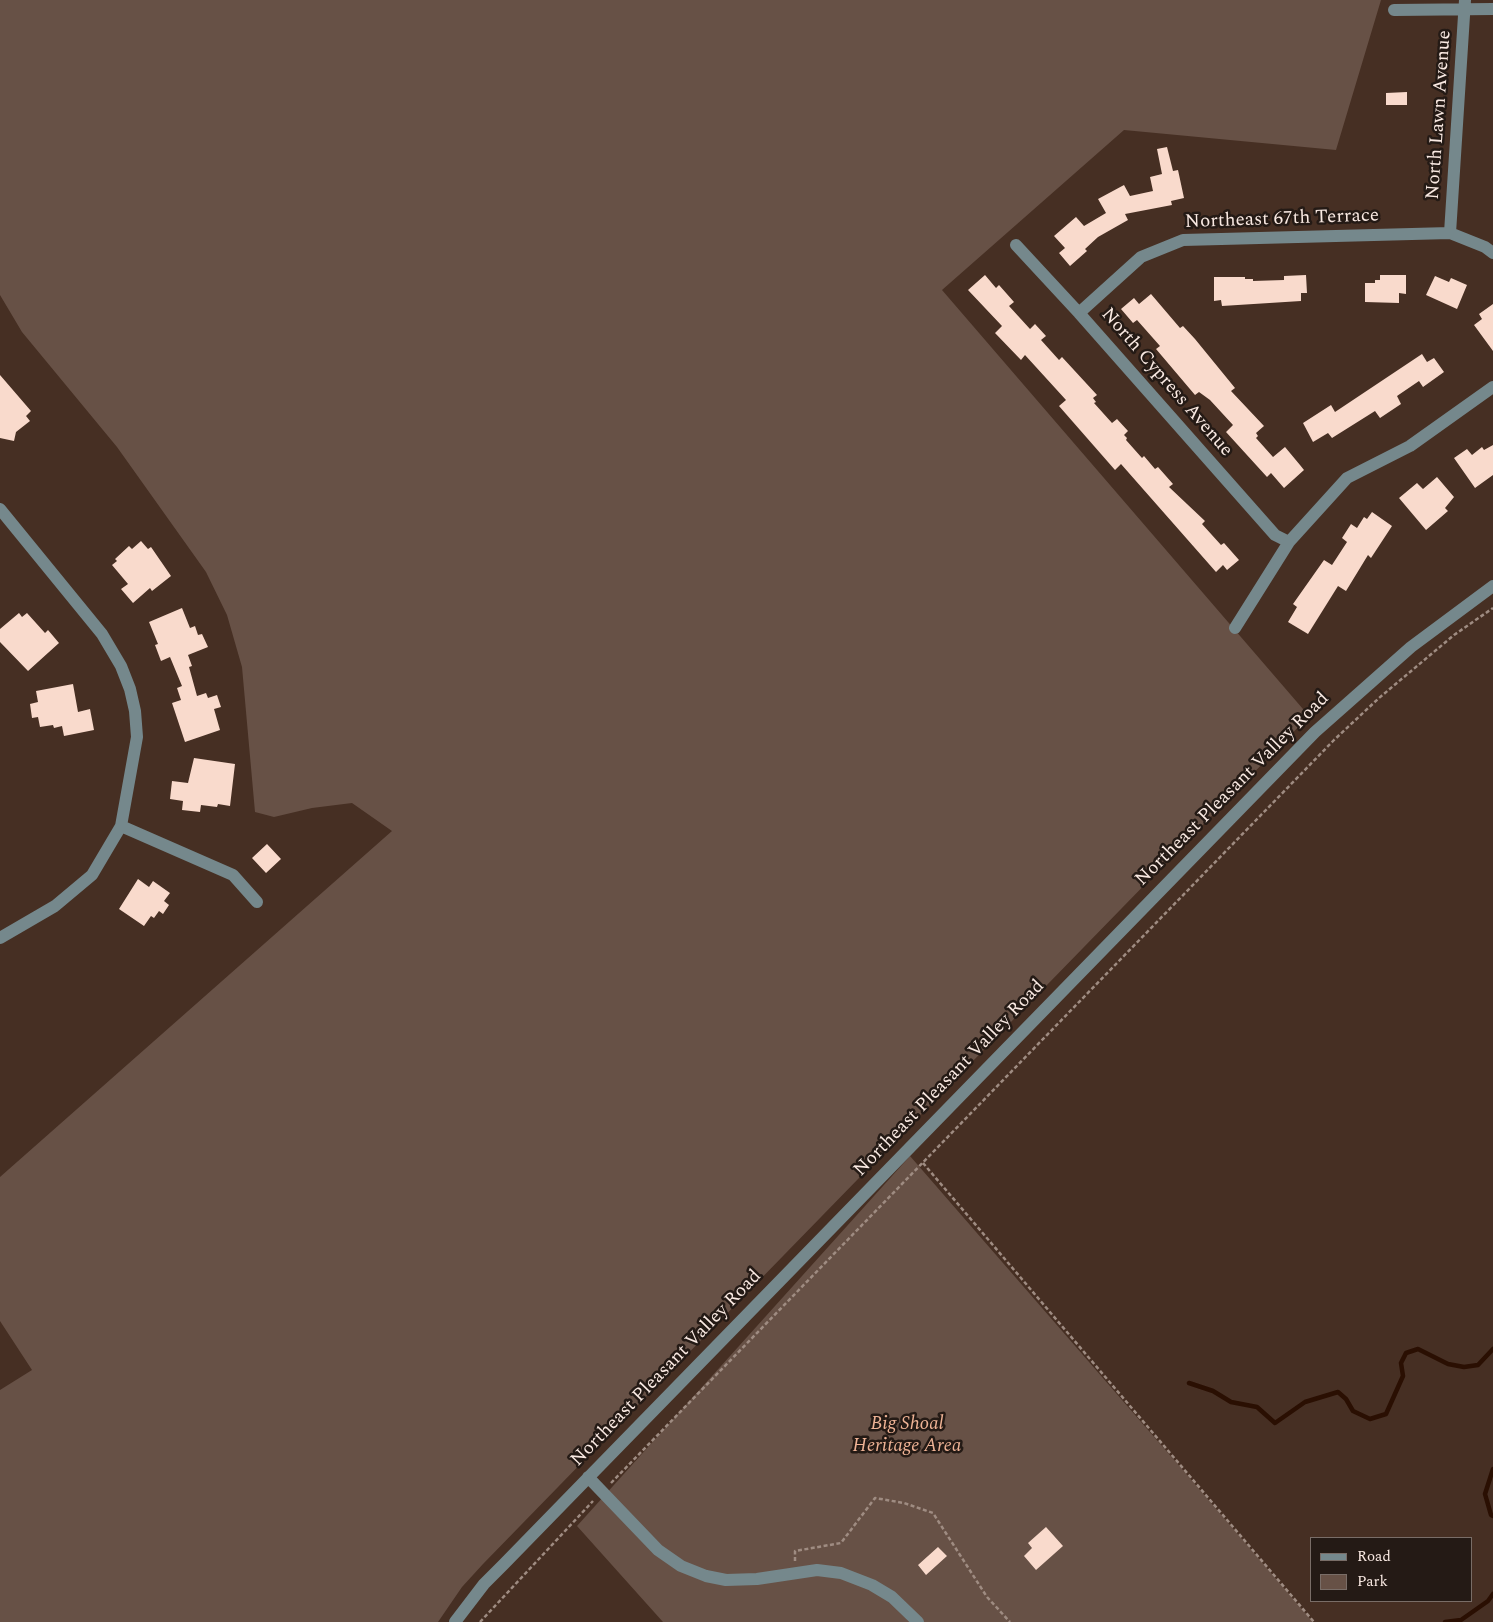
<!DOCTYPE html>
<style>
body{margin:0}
#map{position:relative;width:1493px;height:1622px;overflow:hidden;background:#462f23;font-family:Spectral,serif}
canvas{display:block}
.legend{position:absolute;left:1310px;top:1537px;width:162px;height:65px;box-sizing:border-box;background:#241a15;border:1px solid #796d67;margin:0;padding:6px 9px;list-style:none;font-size:15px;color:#f9e9e2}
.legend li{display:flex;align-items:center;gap:10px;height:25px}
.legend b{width:25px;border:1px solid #796d67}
</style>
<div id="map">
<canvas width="1493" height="1622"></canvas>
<ul class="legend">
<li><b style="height:6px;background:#75888c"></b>Road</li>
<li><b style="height:14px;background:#675146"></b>Park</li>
</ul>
</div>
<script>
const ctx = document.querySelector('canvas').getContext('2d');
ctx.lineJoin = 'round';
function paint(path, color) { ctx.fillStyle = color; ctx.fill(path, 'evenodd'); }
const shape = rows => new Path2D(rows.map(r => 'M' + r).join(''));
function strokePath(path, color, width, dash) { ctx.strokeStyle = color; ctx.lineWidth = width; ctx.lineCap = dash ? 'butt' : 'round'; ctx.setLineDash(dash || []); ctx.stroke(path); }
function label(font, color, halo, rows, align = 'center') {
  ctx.font = font + ' Spectral,serif'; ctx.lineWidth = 5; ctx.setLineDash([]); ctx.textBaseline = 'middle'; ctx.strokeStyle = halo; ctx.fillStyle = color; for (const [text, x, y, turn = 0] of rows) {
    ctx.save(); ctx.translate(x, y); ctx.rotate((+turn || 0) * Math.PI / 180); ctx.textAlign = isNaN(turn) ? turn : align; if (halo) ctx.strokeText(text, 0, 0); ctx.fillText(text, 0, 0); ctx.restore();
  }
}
paint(shape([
 [0,0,1381,0,1336,150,1124,130,942,290,1309,716,483,1564,462,1587,438,1622,0,1622,0,1390,32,1370,0,1321,0,1177,392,831,352,803,312,808,274,817,255,812,242,667,227,615,206,572,117,447,22,332,0,295],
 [910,1156,1182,1469,1313,1622,663,1622,577,1526]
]), '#675146');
strokePath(shape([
 [1189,1383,1213,1391,1231,1402,1257,1407,1275,1423,1305,1402,1338,1392,1346,1399,1353,1411,1370,1419,1386,1414,1403,1376,1401,1363,1406,1353,1418,1349,1448,1364,1464,1367,1478,1365,1493,1349],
 [1493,1469,1485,1494,1491,1515,1493,1516],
 [1445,1622,1461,1620,1488,1601,1493,1594]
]), '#2a0f02', 4.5);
paint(shape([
 [1407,92,1407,105,1386,105,1386,93],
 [1167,147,1173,171,1178,170,1184,198,1171,201,1172,205,1125,214,1128,220,1098,237,1085,249,1087,251,1070,266,1059,253,1065,248,1054,236,1076,217,1084,226,1106,213,1098,199,1124,185,1130,196,1153,191,1150,177,1162,174,1157,149],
 [985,275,996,288,999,285,1014,302,1009,306,1030,329,1035,324,1046,336,1041,340,1059,360,1062,357,1097,395,1093,398,1096,402,1094,403,1112,423,1117,419,1128,431,1124,435,1127,438,1126,440,1142,458,1144,456,1155,469,1158,467,1173,484,1169,487,1205,521,1202,524,1221,545,1224,543,1239,560,1227,570,1223,565,1216,572,1121,464,1115,470,1059,406,1066,400,1025,355,1021,360,995,333,1002,326,968,290],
 [1306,275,1307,293,1301,293,1301,301,1222,306,1221,300,1214,301,1214,277,1245,277,1245,279,1253,279,1253,281,1284,280,1284,276],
 [1380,275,1406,275,1406,294,1399,293,1399,303,1365,302,1365,283,1375,283,1375,280,1380,280],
 [1435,276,1449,282,1451,278,1467,285,1457,309,1426,295],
 [1151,294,1180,328,1183,326,1195,339,1235,388,1231,391,1264,426,1256,433,1258,436,1256,438,1273,457,1285,447,1300,465,1304,470,1284,488,1271,473,1267,477,1226,432,1233,425,1210,400,1199,392,1195,395,1156,349,1160,346,1137,320,1133,323,1121,309,1134,298,1139,304],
 [1493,304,1493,351,1474,325,1482,319,1479,314],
 [1422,354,1427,362,1434,358,1444,372,1423,387,1419,381,1397,396,1401,404,1380,418,1375,411,1332,438,1328,433,1313,442,1303,423,1331,405,1335,412],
 [0,375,31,411,26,416,30,421,16,432,14,441,0,438],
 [1493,445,1493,475,1475,488,1454,458,1467,449,1472,455,1482,447,1484,450],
 [1437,477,1454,497,1445,508,1448,511,1426,530,1399,498,1417,483,1423,489],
 [1372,512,1392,526,1371,558,1368,555,1346,591,1338,586,1308,634,1288,622,1297,607,1293,604,1324,560,1332,565,1347,542,1342,538,1351,524,1357,528,1364,517,1367,519],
 [141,541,148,549,151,547,171,576,152,591,150,588,133,603,121,589,128,584,112,565,117,561,115,559,129,546,132,549],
 [182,608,190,628,195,626,198,635,202,634,208,647,188,655,192,666,189,667,197,696,206,693,208,698,217,695,221,707,214,709,220,730,185,742,172,703,181,700,177,688,182,686,170,657,161,661,155,645,158,644,149,622],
 [19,613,22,617,27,613,45,633,48,630,59,643,28,671,0,642,0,629],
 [73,684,78,712,90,709,94,730,64,736,62,726,54,728,53,725,40,727,38,717,32,718,30,704,38,702,36,691],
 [194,758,235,764,230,806,218,804,217,807,201,805,200,812,182,810,183,801,170,799,172,781,188,783],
 [267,844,281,859,266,873,252,858],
 [138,879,149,887,153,881,170,893,164,901,169,905,163,914,159,911,154,918,151,916,144,926,119,909],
 [1046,1527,1063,1546,1036,1570,1024,1556,1032,1548,1028,1543],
 [938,1547,947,1556,926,1575,918,1565]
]), '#f9dacc');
strokePath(shape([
 [923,1163,1314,1622],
 [611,1483,1334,740,1379,698,1454,635,1493,608],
 [795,1561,795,1551,841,1543,875,1498,904,1503,933,1513,987,1597,1010,1622],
 [480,1622,593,1501]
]), '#9f8c82', 2.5, [4, 2.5]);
strokePath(shape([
 [1394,10,1493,9],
 [1450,233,1465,0],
 [1016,245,1079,313,1275,535,1289,542],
 [1079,313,1141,257,1183,240,1450,233,1485,247,1493,253],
 [0,509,102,634,121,666,130,689,135,711,137,737,121,826,233,875,257,902],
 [1235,628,1289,542,1347,478,1410,446,1493,387],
 [0,938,55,906,92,875,121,826],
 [588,1477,658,1550,681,1566,706,1576,726,1580,757,1579,817,1570,841,1573,872,1585,892,1597,918,1622],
 [455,1622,484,1584,504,1564,1315,732,1411,647,1493,586]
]), '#75888c', 12);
label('19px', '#f9e9e2', '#241a15', [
 ["North Lawn Avenue",1440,115,-86],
 ["Northeast 67th Terrace",1282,220,-2],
 ["North Cypress Avenue",1166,383,49],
 ["Northeast Pleasant Valley Road",1233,790,-45],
 ["Northeast Pleasant Valley Road",950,1079,-46],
 ["Northeast Pleasant Valley Road",667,1369,-46]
]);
label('italic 19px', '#efb395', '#241a15', [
 ["Big Shoal",907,1425],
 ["Heritage Area",907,1447]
]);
</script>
